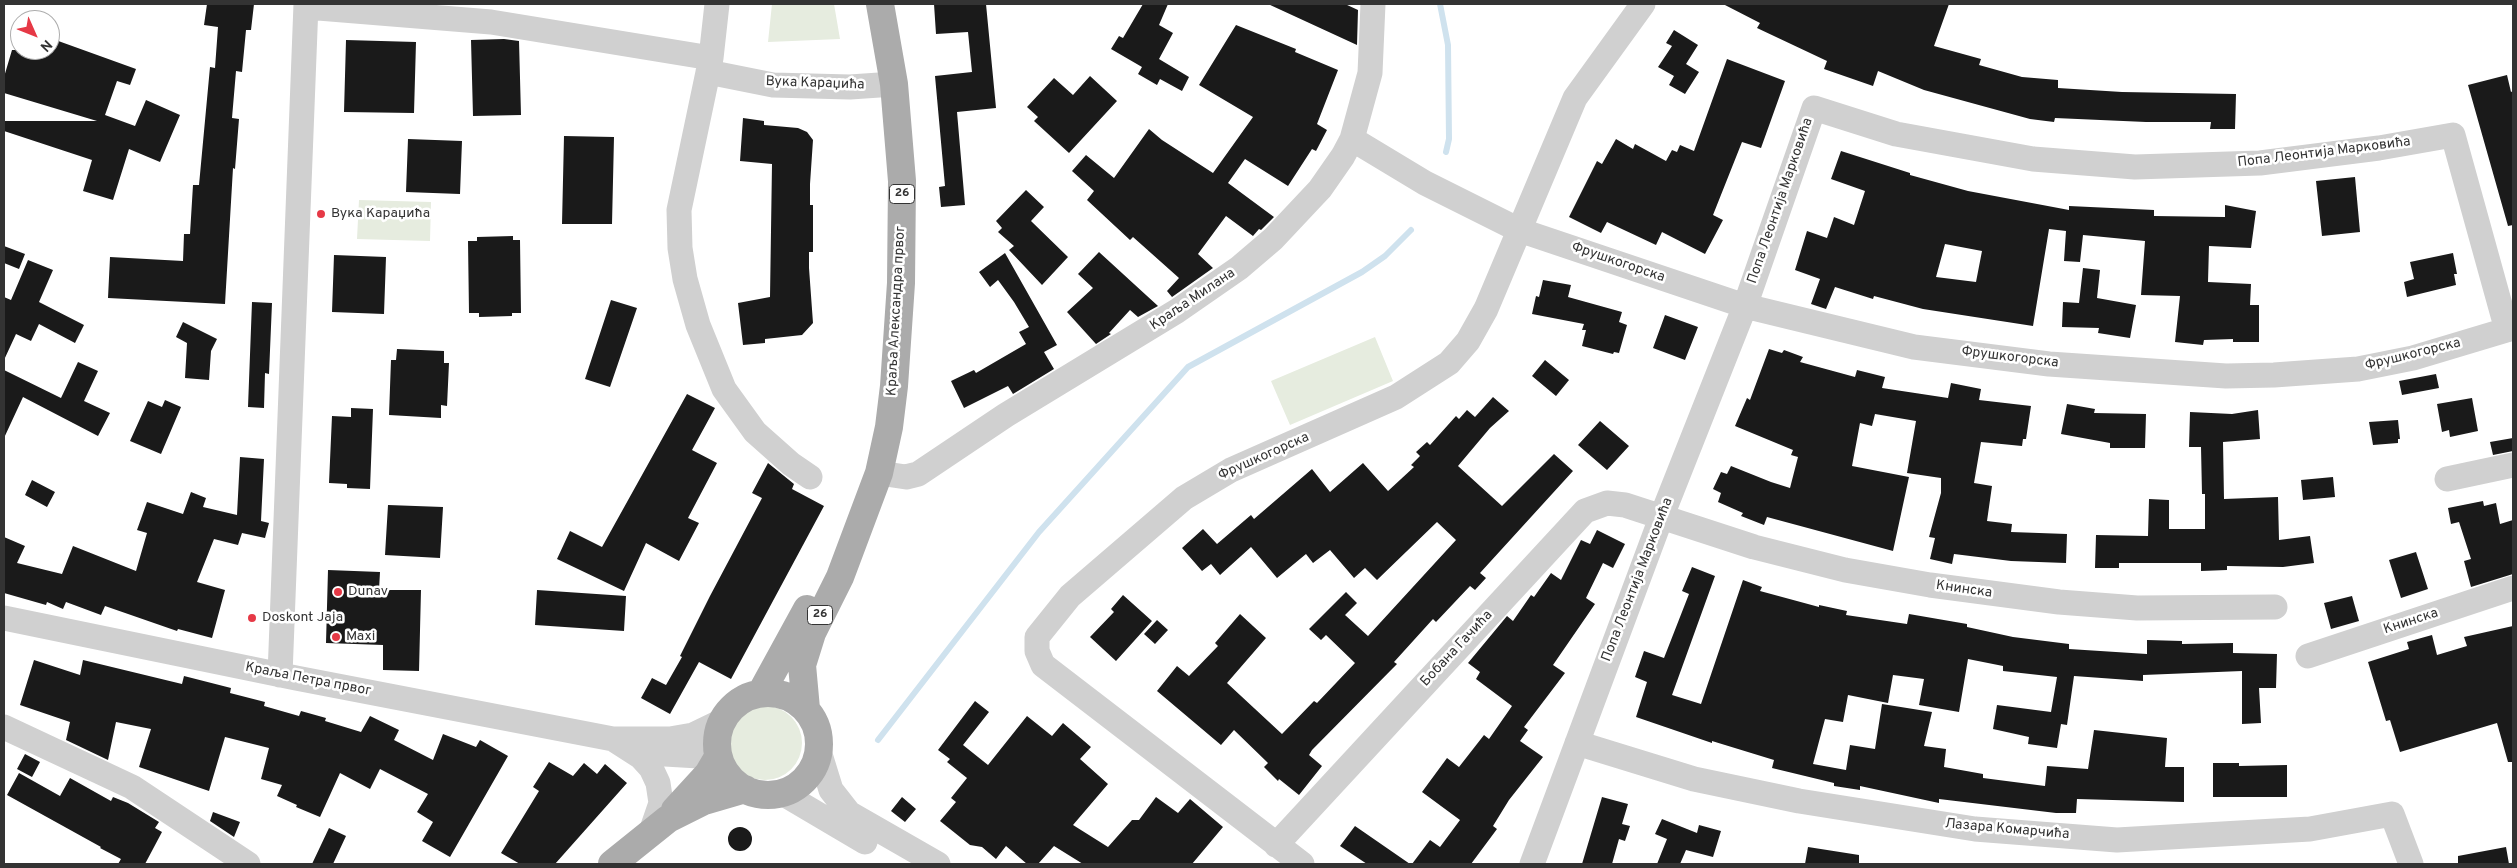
<!DOCTYPE html>
<meta charset="utf-8">
<style>
body{margin:0}
#map{position:relative;width:2517px;height:868px;overflow:hidden;background:#fff;font-family:Overpass,sans-serif}
canvas{display:block}
.frame{position:absolute;inset:0;border:5px solid #333;pointer-events:none}
.north{position:absolute;left:10px;top:10px;width:50px;height:50px;box-sizing:border-box;background:#fff;border:1px solid #adadad;border-radius:50%;rotate:134deg;font-size:14px;font-weight:700;line-height:20px;text-align:center;color:#333}
.north::after{content:'';display:block;margin:auto;width:18px;height:22px;background:#e63946;clip-path:polygon(50% 0,100% 100%,50% 72%,0 100%)}
</style>
<div id="map">
<canvas width="2517" height="868"></canvas>
<div class="frame"></div>
<div class="north">N</div>
</div>
<script>
const ctx = document.querySelector('canvas').getContext('2d');
ctx.lineJoin = 'round';
function paint(path, color) { ctx.fillStyle = color; ctx.fill(path, 'evenodd'); }
const shape = rows => new Path2D(rows.map(r => 'M' + r).join(''));
function strokePath(path, color, width, dash) { ctx.strokeStyle = color; ctx.lineWidth = width; ctx.lineCap = dash ? 'butt' : 'round'; ctx.setLineDash(dash || []); ctx.stroke(path); }
function label(font, color, halo, rows, align = 'center') {
  ctx.font = font + ' Overpass,sans-serif'; ctx.lineWidth = 5; ctx.setLineDash([]); ctx.textBaseline = 'middle'; ctx.strokeStyle = halo; ctx.fillStyle = color; for (const [text, x, y, turn = 0] of rows) {
    ctx.save(); ctx.translate(x, y); ctx.rotate((+turn || 0) * Math.PI / 180); ctx.textAlign = isNaN(turn) ? turn : align; if (halo) ctx.strokeText(text, 0, 0); ctx.fillText(text, 0, 0); ctx.restore();
  }
}
paint(shape([
 [772,4,834,4,840,39,768,42],
 [359,200,431,202,430,241,357,239],
 [1375,337,1393,381,1290,425,1271,381],
 '728 743a37 37 0 1 1 74 0a37 37 0 1 1-74 0Z'
]), '#e6ecdf');
strokePath(shape([
 [1440,4,1448,45,1449,139,1446,152],
 [878,740,1039,532,1188,367,1362,272,1385,256,1411,230]
]), '#cfe2ee', 6);
paint(shape([
 [207,4,254,4,251,30,246,30,242,72,236,71,232,118,239,119,235,169,233,168,225,304,108,298,110,257,183,261,184,234,190,234,193,185,199,185,210,67,215,68,218,27,204,25],
 [934,4,986,4,996,108,957,112,965,205,941,207,939,187,945,186,935,76,972,72,968,32,936,34],
 [1143,4,1168,4,1159,25,1173,33,1159,59,1189,77,1182,91,1160,79,1157,85,1138,74,1142,67,1111,49,1119,36,1123,38],
 [1268,4,1345,4,1358,10,1357,45],
 [1723,4,1949,4,1934,46,1981,59,1979,65,2022,77,2058,80,2058,88,2122,92,2236,94,2235,129,2210,129,2211,122,2146,122,2055,118,2054,122,2030,119,1924,90,1878,71,1873,86,1824,69,1827,61,1757,28,1760,23],
 [1236,25,1296,49,1295,52,1338,70,1317,124,1327,130,1316,151,1312,149,1288,186,1245,159,1228,183,1274,217,1261,230,1259,229,1253,236,1226,216,1198,254,1213,268,1172,297,1167,291,1179,278,1133,237,1130,240,1087,200,1094,191,1072,171,1086,155,1114,178,1149,129,1162,140,1213,173,1253,117,1199,85],
 [1674,30,1698,45,1686,64,1699,72,1685,94,1669,85,1674,76,1658,67,1672,46,1666,43],
 [50,38,136,69,130,85,117,81,105,115,135,126,146,100,180,115,160,162,129,149,113,200,83,191,92,160,4,131,4,121,97,121,4,93,4,77,12,50,50,50],
 [504,39,519,41,521,115,473,116,471,40],
 [346,40,416,42,414,113,344,112],
 [1727,59,1785,81,1761,148,1742,142,1713,215,1723,220,1705,254,1662,232,1656,245,1607,222,1601,233,1569,217,1597,161,1602,164,1616,139,1633,149,1635,144,1666,161,1672,150,1677,152,1680,145,1694,151],
 [2507,75,2511,92,2513,91,2513,225,2508,226,2468,85],
 [1090,76,1117,101,1069,153,1034,121,1038,117,1027,107,1054,78,1073,95],
 [743,118,764,121,764,125,798,128,807,132,813,140,810,184,810,205,813,205,813,252,809,252,809,268,813,323,802,335,765,339,765,343,743,345,738,303,770,297,772,164,740,161],
 [564,136,614,137,612,224,562,224],
 [408,139,462,141,460,194,406,192],
 [1841,151,1910,173,1910,175,1968,191,2069,210,2069,206,2154,210,2154,216,2225,217,2225,205,2256,211,2251,248,2209,246,2208,282,2251,284,2250,305,2259,305,2259,342,2233,342,2233,339,2204,340,2203,345,2175,342,2180,296,2141,295,2145,241,2083,235,2080,262,2064,261,2066,231,2049,229,2033,326,1923,309,1874,296,1873,299,1835,287,1826,309,1811,304,1820,279,1795,270,1807,231,1827,238,1834,217,1854,225,1865,191,1831,179],
 [1945,244,1982,251,1976,282,1936,277],
 [2355,177,2360,232,2322,236,2316,181],
 [1026,190,1044,207,1031,221,1068,257,1042,285,1009,250,1014,246,998,232,1002,228,996,221],
 [513,236,513,240,520,240,521,313,512,313,512,316,479,317,479,313,469,313,468,241,477,241,477,237],
 [4,246,25,254,19,269,4,263],
 [1099,252,1158,306,1138,317,1130,310,1109,333,1111,334,1096,344,1067,312,1093,288,1078,274],
 [1005,253,1057,345,1044,352,1054,369,1013,394,1008,386,964,408,951,381,974,370,976,373,1026,344,1019,332,1029,327,1014,302,998,280,990,287,979,272],
 [2453,253,2457,274,2454,274,2456,285,2407,297,2404,282,2414,279,2410,262],
 [334,255,386,257,384,314,332,312],
 [28,260,53,270,39,302,84,325,75,343,39,324,31,341,16,334,4,360,4,297,11,300],
 [2083,268,2100,270,2097,298,2136,305,2130,338,2098,333,2099,328,2062,327,2063,302,2079,303],
 [1543,280,1571,285,1568,297,1622,312,1619,322,1627,325,1619,353,1614,352,1613,354,1582,346,1586,330,1582,330,1584,324,1532,314,1536,296,1539,297],
 [611,300,637,308,610,387,585,379],
 [252,302,272,303,269,374,265,373,264,408,248,407],
 [1665,315,1698,327,1685,360,1653,348],
 [183,322,217,339,211,351,209,380,185,378,187,343,176,337],
 [397,349,444,351,444,363,449,363,447,406,441,405,441,418,389,415,391,360,396,360],
 [1769,349,1782,353,1784,350,1803,357,1800,362,1855,377,1857,370,1885,377,1882,388,1948,398,1951,383,1981,389,1979,400,2031,406,2026,439,2023,439,2022,446,1981,442,1974,483,1992,486,1987,521,2012,524,2011,532,2067,534,2066,563,2011,561,1954,554,1952,564,1930,559,1935,538,1929,537,1941,493,1941,478,1907,473,1916,421,1875,414,1872,426,1860,423,1852,466,1909,477,1893,551,1767,517,1764,525,1741,516,1743,513,1718,502,1721,493,1713,489,1721,472,1727,474,1731,466,1771,482,1790,488,1798,457,1791,455,1793,450,1735,426,1747,398,1750,400],
 [1545,360,1569,380,1556,396,1532,376],
 [78,362,98,371,84,401,110,413,98,436,23,397,4,438,4,370,61,398],
 [2436,374,2439,388,2402,395,2399,381],
 [687,394,715,408,692,450,717,463,688,518,699,523,679,561,646,543,624,591,557,559,570,531,602,547],
 [1493,397,1509,411,1490,428,1458,466,1502,506,1554,454,1573,471,1480,573,1486,578,1475,590,1470,586,1436,622,1433,619,1394,662,1397,664,1312,750,1309,755,1322,766,1299,795,1279,779,1278,781,1264,767,1268,763,1234,730,1221,745,1157,691,1177,666,1189,676,1218,646,1215,643,1240,614,1266,638,1227,683,1282,734,1314,701,1317,703,1355,663,1326,635,1321,640,1309,629,1346,592,1357,603,1345,615,1368,636,1456,540,1437,522,1377,580,1365,568,1354,578,1330,550,1313,563,1306,554,1277,578,1251,547,1220,575,1211,564,1202,571,1182,548,1203,529,1217,544,1251,515,1254,519,1312,469,1330,492,1363,463,1388,491,1414,467,1411,465,1420,456,1416,452,1427,442,1430,445,1456,416,1459,419,1467,410,1475,417],
 [2472,398,2478,431,2450,437,2449,430,2442,432,2437,404],
 [165,400,181,407,161,454,130,441,148,401,162,407],
 [2067,404,2095,409,2094,413,2146,414,2145,448,2110,448,2110,443,2061,434],
 [351,408,373,409,370,489,347,488,347,484,329,483,332,416,351,417],
 [2258,410,2260,439,2223,442,2224,499,2278,497,2279,540,2310,536,2314,563,2283,567,2227,566,2227,570,2201,571,2201,563,2119,563,2119,568,2095,568,2096,535,2148,536,2149,499,2169,500,2169,529,2205,529,2205,494,2202,494,2201,447,2189,447,2190,412,2232,414],
 [2398,420,2400,439,2398,439,2398,443,2373,445,2369,422],
 [1600,421,1629,446,1607,470,1578,445],
 [2513,438,2513,451,2493,455,2490,442],
 [240,457,264,459,261,521,269,523,265,538,242,533,238,545,214,539,197,582,225,590,212,638,178,629,177,631,105,606,101,615,66,602,63,609,47,602,46,605,4,593,4,537,25,546,17,563,62,574,73,546,136,571,147,533,137,530,147,502,183,514,191,492,206,498,203,507,237,515],
 [768,463,794,484,792,489,824,506,731,679,699,662,670,714,641,698,652,678,666,685,682,657,680,656,710,596,762,498,752,493],
 [2333,477,2335,497,2303,500,2301,480],
 [32,480,55,492,47,507,25,495],
 [2483,501,2484,506,2496,503,2500,524,2513,520,2513,574,2471,587,2464,561,2471,559,2459,522,2451,524,2448,508],
 [388,505,443,507,440,558,385,555],
 [1597,530,1625,544,1613,568,1603,563,1586,598,1595,604,1553,665,1565,673,1524,727,1528,730,1520,741,1543,757,1509,800,1493,826,1497,829,1471,864,1412,864,1430,840,1440,847,1460,820,1422,792,1447,758,1459,767,1484,735,1489,739,1512,706,1476,679,1480,672,1468,663,1507,616,1513,621,1531,595,1534,597,1551,573,1561,580,1581,540,1590,544],
 [2416,552,2428,589,2401,598,2389,560],
 [1692,567,1715,576,1672,695,1701,704,1743,580,1762,587,1760,591,1819,607,1819,605,1847,611,1846,615,1907,624,1909,614,1967,624,1967,627,2013,637,2069,644,2069,649,2147,654,2147,640,2182,641,2182,644,2233,643,2233,653,2277,654,2276,688,2259,688,2261,723,2242,724,2242,671,2143,675,2143,681,2074,676,2067,725,2061,724,2057,748,2028,744,2029,737,1993,729,1997,705,2051,712,2057,677,2003,671,2003,666,1968,659,1959,712,1919,705,1924,679,1893,675,1888,703,1848,695,1843,722,1825,719,1813,764,1846,770,1850,745,1875,749,1882,704,1932,712,1924,746,1946,749,1944,767,1983,774,1983,778,2045,786,2047,766,2088,769,2094,730,2167,738,2165,767,2184,767,2184,802,2077,799,2076,813,2056,813,1939,799,1939,803,1860,786,1860,790,1834,786,1834,783,1772,768,1774,760,1712,741,1712,743,1636,717,1647,682,1635,677,1644,651,1664,658,1689,594,1682,591],
 [328,570,380,572,379,590,421,590,419,671,383,670,383,645,326,643],
 [537,590,626,596,624,631,535,625],
 [1123,595,1152,621,1116,661,1090,637,1114,612,1111,609],
 [2352,596,2359,621,2331,629,2324,603],
 [1157,620,1168,630,1155,644,1144,634],
 [2513,626,2513,762,2508,762,2497,723,2400,752,2390,720,2386,721,2368,662,2409,649,2407,642,2432,635,2437,655,2467,646,2464,637],
 [34,660,80,675,83,660,182,684,184,676,231,688,230,693,265,702,264,706,299,716,301,711,326,718,325,721,361,732,370,716,399,730,394,740,433,760,443,734,476,747,480,740,508,756,450,857,422,841,433,822,417,812,428,794,380,769,370,789,340,773,320,817,296,807,297,805,277,796,282,785,261,779,269,748,225,737,209,791,139,767,151,729,116,722,108,760,66,740,70,722,20,705],
 [975,701,989,712,963,745,988,765,1027,716,1052,736,1063,723,1091,747,1080,759,1108,784,1073,825,1108,847,1132,820,1139,820,1156,797,1178,813,1190,799,1223,827,1192,864,1083,864,1054,846,1038,864,1027,864,1006,846,996,859,982,847,970,845,940,821,956,802,951,798,967,778,947,762,950,759,938,750],
 [25,754,40,762,32,777,17,769],
 [549,762,573,776,584,763,597,774,605,764,627,783,555,864,520,864,501,853,539,791,533,787],
 [2213,763,2239,763,2239,766,2287,765,2287,797,2213,797],
 [19,773,60,796,70,778,111,801,113,797,128,803,159,822,155,828,162,832,145,864,118,864,121,859,100,848,101,847,7,795],
 [902,797,916,809,905,822,891,811],
 [1602,797,1628,804,1622,824,1630,826,1625,841,1619,839,1612,864,1582,864],
 [213,812,240,822,234,837,210,821],
 [1662,819,1697,833,1699,825,1721,831,1713,857,1686,850,1680,864,1657,864,1667,839,1655,834],
 [1355,826,1410,864,1367,864,1340,846],
 '728 839a12 12 0 1 1 24 0a12 12 0 1 1-24 0Z',
 [329,828,346,836,333,864,312,864],
 [1808,847,1859,855,1859,864,1805,864],
 [2506,847,2509,864,2458,864,2458,856]
]), '#1a1a1a');
strokePath(shape([
 [306,7,491,22,711,58,717,4],
 [711,58,679,210,680,248,685,279,698,325,724,389,755,432,791,464,810,477],
 [708,72,773,85,850,87,894,84],
 [1352,139,1425,183,1519,230,1745,306,1914,347,2049,364,2226,376,2274,375,2358,369,2413,358,2513,328],
 [879,473,906,477,918,474,1006,415,1177,311,1239,268,1273,239,1320,189,1343,156,1352,139,1370,73,1373,4],
 [2447,479,2513,465],
 [4,618,296,678,613,739,670,739,693,735,722,721],
 [2308,656,2513,588],
 [280,675,306,4],
 [4,727,132,787,248,864],
 [613,739,641,757,651,768,658,783,661,803,651,832],
 [1577,743,1694,779,1799,801,1975,829,2117,840,2310,829,2392,814,2411,864],
 [818,748,831,790,849,813,938,864],
 [649,750,665,754,699,756,718,754],
 [782,793,865,842],
 [1276,845,1585,511,1607,503,1625,505,1754,547,1845,570,1930,585,2059,602,2137,608,2275,607],
 [1302,864,1043,665,1037,651,1037,637,1070,596,1184,498,1231,470,1396,397,1449,363,1468,341,1486,309,1575,98,1643,4],
 [1532,864,1661,518,1745,306,1814,108,1896,134,2033,159,2135,167,2260,163,2379,148,2453,135,2507,330]
]), '#d0d0d0', 25);
strokePath(shape([
 [761,693,807,609],
 '717 744a51 51 0 1 1 102 0a51 51 0 1 1-102 0Z',
 [806,709,802,665,812,633,840,577,879,473,889,427,894,386,901,283,902,181,894,84,880,4],
 [675,810,708,774,718,757],
 [612,864,668,819,704,801,745,789]
]), '#ababab', 28);
for (const [x, y, r, color] of [
 [321,214,5,"#e63946"],
 [338,592,5,"#e63946"],
 [252,618,5,"#e63946"],
 [336,637,5,"#e63946"]
]) { const dot = new Path2D(); dot.arc(x, y, r, 0, 2 * Math.PI); ctx.fillStyle = color; ctx.fill(dot); strokePath(dot, '#fff', 2); }
for (const [x, y, w] of [
 [902,194,25],
 [820,615,25]
]) { const box = new Path2D(); box.roundRect(x - w / 2, y - 9.5, w, 19, 4); ctx.fillStyle = '#fff'; ctx.fill(box); strokePath(box, '#333', 1); }
label('bold 12px', '#333', null, [
 ["26",902,194],
 ["26",820,615]
]);
label('14px', '#333', '#fff', [
 ["Вука Караџића",815,84,2],
 ["Попа Леонтија Марковића",2324,153,-7],
 ["Попа Леонтија Марковића",1781,201,-71],
 ["Фрушкогорска",1618,263,19],
 ["Краља Милана",1193,300,-34],
 ["Краља Александра првог",897,311,-87],
 ["Фрушкогорска",2413,355,-14],
 ["Фрушкогорска",2010,358,7],
 ["Фрушкогорска",1264,457,-24],
 ["Попа Леонтија Марковића",1638,580,-69],
 ["Книнска",1964,590,8],
 ["Книнска",2411,622,-18],
 ["Бобана Гачића",1457,649,-47],
 ["Краља Петра првог",308,680,11],
 ["Лазара Комарчића",2007,830,5]
]);
label('14px', '#333', '#fff', [
 ["Вука Караџића",331,214],
 ["Dunav",348,592],
 ["Doskont Jaja",262,618],
 ["Maxi",346,637]
], 'left');
</script>
